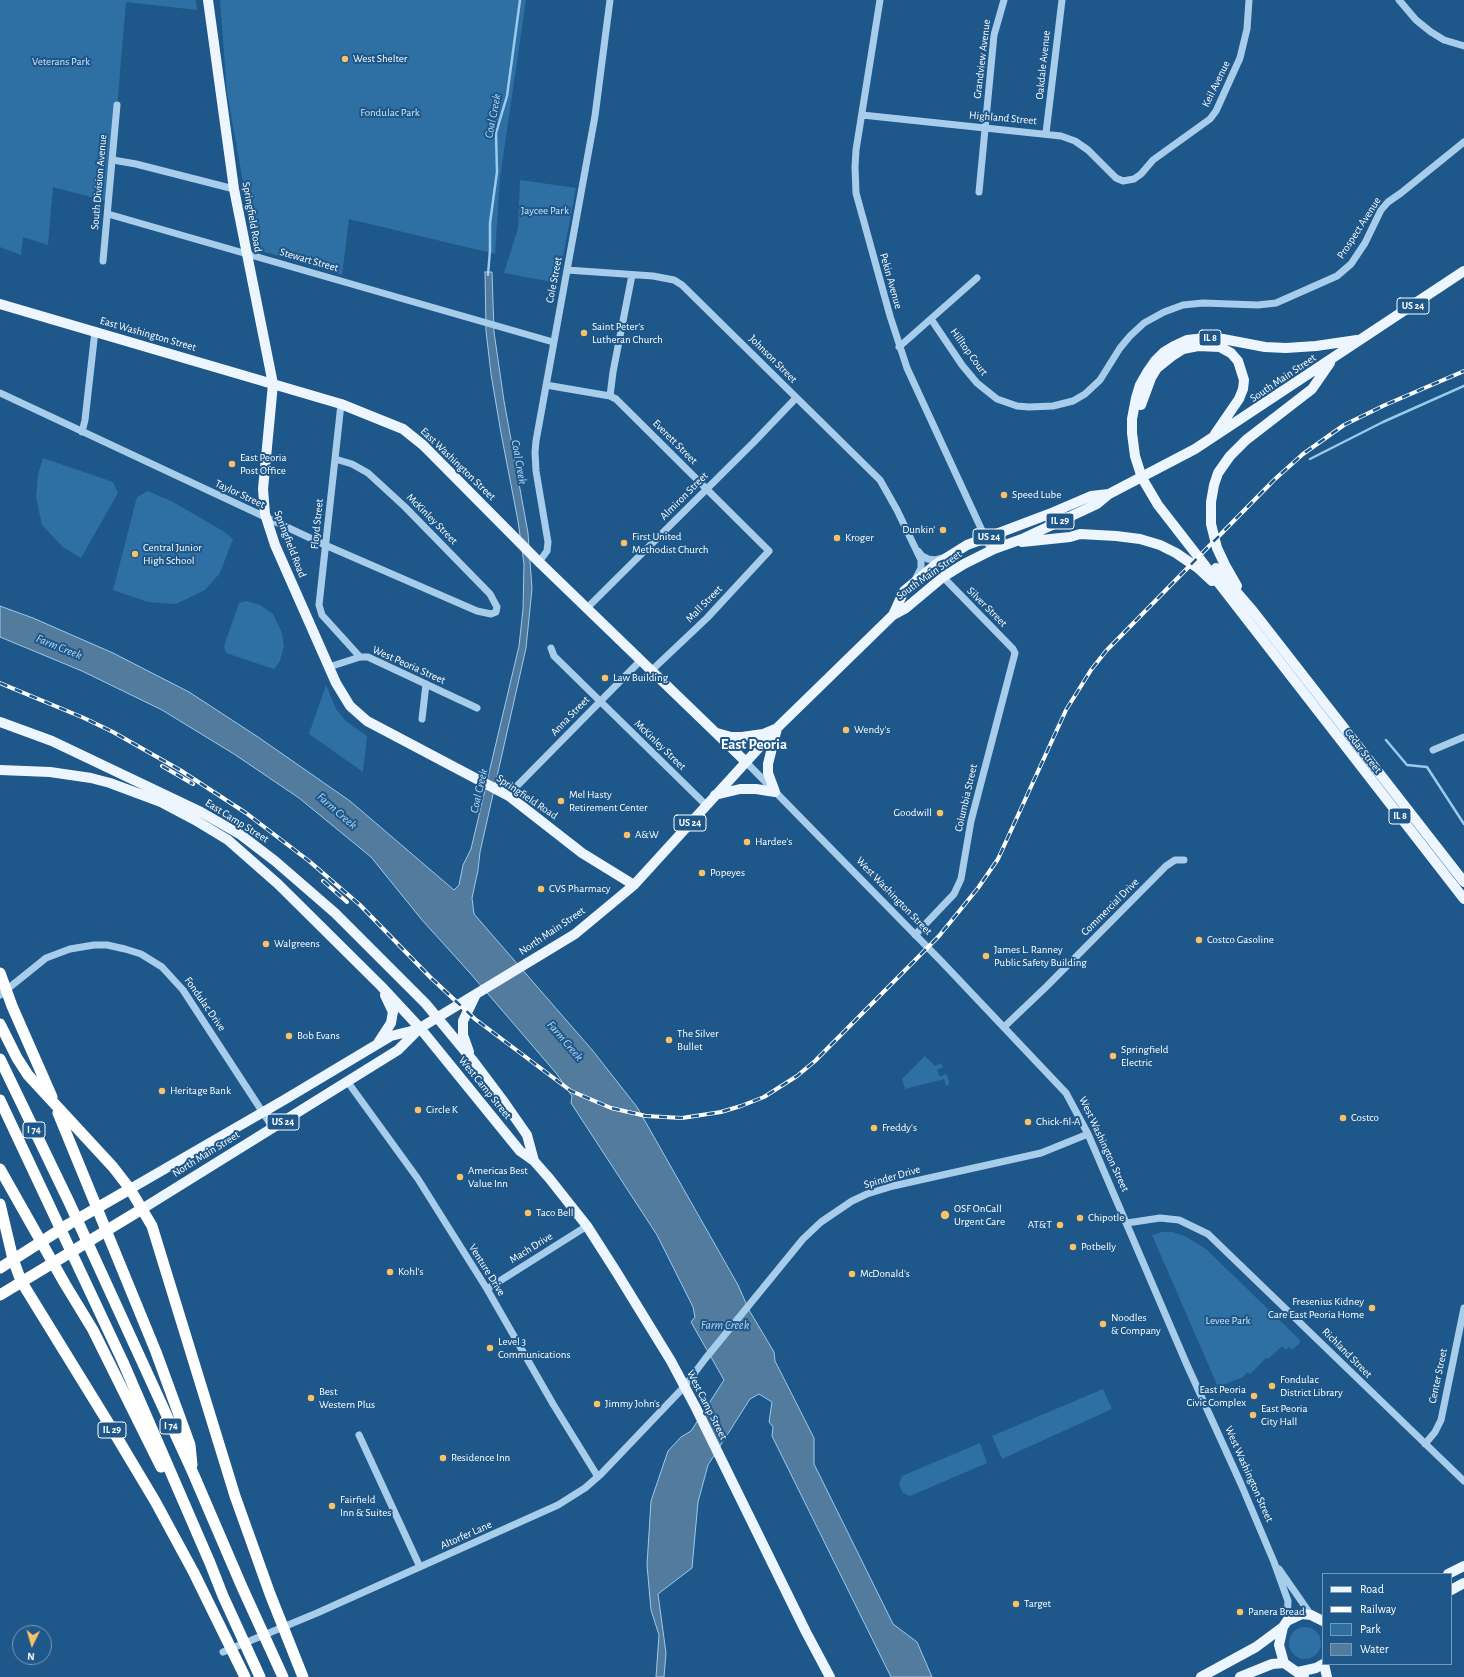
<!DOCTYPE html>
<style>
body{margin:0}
#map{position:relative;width:1464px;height:1677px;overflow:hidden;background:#1e5789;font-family:"Alegreya Sans",sans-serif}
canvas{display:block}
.legend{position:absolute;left:1322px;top:1573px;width:130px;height:92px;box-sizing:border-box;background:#1e5789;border:1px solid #789ab8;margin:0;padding:5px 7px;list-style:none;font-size:12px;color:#fff}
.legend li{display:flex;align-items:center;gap:8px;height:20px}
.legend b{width:20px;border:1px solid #789ab8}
.north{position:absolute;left:12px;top:1625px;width:40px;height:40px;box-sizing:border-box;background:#1e5789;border:1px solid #789ab8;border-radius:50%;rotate:185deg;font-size:11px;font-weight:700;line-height:16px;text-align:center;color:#fff}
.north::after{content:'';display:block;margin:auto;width:14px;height:18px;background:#fac167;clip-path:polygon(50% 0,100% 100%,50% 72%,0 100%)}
</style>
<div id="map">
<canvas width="1464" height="1677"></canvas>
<ul class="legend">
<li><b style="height:5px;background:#edf6fe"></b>Road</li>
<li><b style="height:5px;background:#fff"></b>Railway</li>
<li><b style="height:11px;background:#2e70a4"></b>Park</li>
<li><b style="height:11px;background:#527b9e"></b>Water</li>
</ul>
<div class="north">N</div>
</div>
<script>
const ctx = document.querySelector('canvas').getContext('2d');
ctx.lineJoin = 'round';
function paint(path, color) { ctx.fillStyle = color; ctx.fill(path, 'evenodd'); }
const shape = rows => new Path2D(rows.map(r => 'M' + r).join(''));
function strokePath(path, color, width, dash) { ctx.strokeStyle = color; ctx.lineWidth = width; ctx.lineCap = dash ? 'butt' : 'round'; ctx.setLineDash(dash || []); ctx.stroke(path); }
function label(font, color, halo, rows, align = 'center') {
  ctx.font = font + ' "Alegreya Sans",sans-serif'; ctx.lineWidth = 4; ctx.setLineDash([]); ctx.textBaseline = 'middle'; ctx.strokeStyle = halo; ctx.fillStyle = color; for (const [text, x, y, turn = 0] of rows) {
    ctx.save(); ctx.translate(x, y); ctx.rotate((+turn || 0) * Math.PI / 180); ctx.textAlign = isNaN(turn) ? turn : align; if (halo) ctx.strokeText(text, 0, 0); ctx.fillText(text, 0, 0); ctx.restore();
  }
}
paint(shape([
 [0,0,196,0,197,10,126,2,109,202,53,187,48,245,23,237,21,255,0,247],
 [220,0,526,0,500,178,495,254,349,219,342,275,255,249,227,92],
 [520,180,576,188,558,283,504,273,518,228],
 [43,458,113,482,118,493,81,558,63,547,42,525,36,497,38,474],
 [148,491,173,502,223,531,233,539,220,573,205,590,176,604,148,602,113,590,137,497],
 [246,601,260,605,273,614,282,633,284,646,280,661,274,669,226,653,224,646,239,603],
 [326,685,336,709,347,722,367,736,363,772,309,734],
 [925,1056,935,1066,941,1063,943,1067,937,1070,940,1077,946,1074,949,1081,949,1084,946,1086,944,1079,905,1089,902,1079],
 [1162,1232,1172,1232,1185,1236,1206,1249,1300,1340,1299,1344,1292,1350,1289,1347,1286,1350,1282,1346,1268,1359,1266,1358,1250,1374,1247,1372,1243,1377,1218,1387,1152,1235],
 [1103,1389,1112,1409,1002,1459,992,1436],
 [980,1443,987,1463,910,1496,903,1493,899,1485,902,1476],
 '1289 1643a16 16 0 1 1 32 0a16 16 0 1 1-32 0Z'
]), '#2e70a4');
const water = shape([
 [485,272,492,272,494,332,504,401,528,533,532,589,526,648,480,852,478,870,472,898,474,914,593,1051,637,1107,738,1285,749,1310,774,1352,775,1361,814,1438,814,1464,893,1624,917,1642,932,1677,891,1677,772,1436,773,1427,769,1422,772,1402,759,1394,750,1399,708,1465,698,1502,692,1568,658,1594,666,1653,664,1677,656,1677,659,1635,651,1610,647,1565,651,1501,668,1451,681,1437,691,1431,724,1380,691,1322,695,1317,693,1307,657,1235,571,1103,572,1096,556,1073,470,973,422,920,371,857,299,798,234,754,162,710,82,671,0,637,0,606,33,618,113,653,189,692,258,737,350,801,454,890,459,885,463,865,471,849,519,646,523,609,524,564,518,521,501,433,491,374,486,331,485,272]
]);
paint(water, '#527b9e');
strokePath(water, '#9ccaed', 1);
strokePath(shape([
 [488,275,490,250,490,223,497,172,496,133,507,96,520,0],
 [1310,459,1383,422,1464,386],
 [1386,740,1407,765,1427,767,1464,824]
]), '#9ccaed', 2.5);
strokePath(shape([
 [880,0,856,150,855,167,856,193,890,316,907,368,991,550],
 [1399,0,1416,20,1431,32,1444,40,1464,46],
 [862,115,1061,136,1075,141,1088,150,1116,178,1123,181,1134,179,1141,174,1153,160,1210,119,1216,111,1240,58,1247,29,1249,0],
 [1046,133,1062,0],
 [113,160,136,164,234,189],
 [979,192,994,35,1004,0],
 [108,214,553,342],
 [103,261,117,105],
 [567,270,653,276,674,280,682,285,880,480,897,510,921,560,921,568,916,578],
 [931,319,962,365,977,383,997,399,1017,406,1029,407,1053,406,1073,401,1085,394,1100,380,1120,348,1130,336,1144,323,1164,312,1183,305,1203,303,1258,305,1276,303,1337,276,1351,264,1365,243,1381,210,1388,202,1401,193,1464,142],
 [899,347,977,278],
 [546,385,610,396,616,399,769,551,707,618,652,670],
 [0,393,325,545,477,611,491,614,496,612,497,607,490,594,405,507,368,473,352,464,335,459],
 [610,396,613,372,632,275],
 [341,404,319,605,322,615,360,657],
 [82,432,85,420,95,331],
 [918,551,922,556,928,559,935,560,943,558],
 [539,562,547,551,548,542,536,471,535,452,536,441,595,116,610,0],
 [587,608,753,443,796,398],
 [551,648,554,656,706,805],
 [329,667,360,657,368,657,477,708],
 [422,719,426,684],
 [1433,750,1464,737],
 [746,762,942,962,1066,1093,1088,1134,1187,1365,1241,1484,1274,1562,1288,1601,1287,1621],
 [515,788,641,660],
 [915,935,954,894,961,879,971,821,1015,653,1013,649,943,577],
 [0,995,46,958,70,949,94,945,107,945,125,949,141,954,162,967,183,990,273,1128],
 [1004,1027,1047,986,1166,866,1175,860,1184,860],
 [347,1081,418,1179,487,1289,553,1404,598,1477],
 [1127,1223,1160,1218,1179,1220,1208,1234,1464,1481],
 [487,1289,587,1226],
 [359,1435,420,1567],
 [1425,1444,1435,1432,1441,1420,1464,1308],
 [1279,1569,1311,1615],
 [223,1652,317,1613,558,1505,585,1488,601,1474,684,1387,705,1359,803,1239,821,1222,852,1201,867,1194,893,1186,1041,1153,1088,1134]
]), '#a8cdeb', 7);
strokePath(shape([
 [208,0,234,189,273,384,263,489,265,514,275,545,336,683,350,706,367,721,509,796,582,853,634,885],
 [0,304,341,404,403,429,423,445,539,562,746,762],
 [1357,340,1316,346,1286,348,1265,347,1223,339,1205,338,1187,340,1174,346,1164,352,1155,361,1148,371,1140,385,1136,398,1132,419,1132,433,1135,456,1142,478,1158,505,1464,899],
 [1141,405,1151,378,1157,368,1172,356,1183,349,1198,346,1220,347,1231,353,1238,361,1244,380,1243,389,1239,399,1215,434],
 [1022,542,1070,537,1080,534,1116,536,1140,539,1160,545,1176,553,1198,568,1212,581],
 [1216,568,1253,611,1464,882],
 [1237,586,1225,565,1217,548,1211,524,1211,502,1214,485,1218,473,1230,456,1246,440,1312,389,1330,363],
 [893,615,904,591,935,565,967,545,1049,514,1091,496,1109,494],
 [0,722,52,741,201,812,241,835,275,861,335,913,426,1004,474,1062,504,1102,527,1135,534,1161],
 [717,733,731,737,742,737,763,734,775,729],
 [0,770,50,772,91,778,110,783,161,802,195,820,228,840,278,884,381,986,420,1028,520,1151,534,1161,549,1178,587,1226,617,1273,671,1361,696,1408,806,1632,830,1677],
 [775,792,768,773,768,764,777,728],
 [715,795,740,789,756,789,775,792],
 [378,1043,391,1023,392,1017,393,1012,385,995],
 [469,1052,463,1035,463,1021,476,994],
 [130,1189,284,1100,391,1036,419,1029],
 [142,1209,398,1050,420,1028,575,934,634,885,777,728,893,615,906,608,943,577,964,564,994,549,1022,539,1097,504,1109,494,1195,449,1464,271],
 [1448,1574,1464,1566],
 [1451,1590,1464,1583],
 [1324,1664,1327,1677],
 [1298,1672,1316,1668,1323,1664],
 [1201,1677,1256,1647,1283,1627],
 [1240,1677,1272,1664,1284,1663],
 [1304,1677,1284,1663,1279,1645,1283,1627,1287,1621,1302,1614,1311,1615,1323,1621]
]), '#edf6fe', 10);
strokePath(shape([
 [0,973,12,1006,52,1097],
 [0,1024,17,1058,28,1075,113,1167,130,1189,152,1226,235,1496,270,1594,303,1677],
 [0,1059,69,1202,193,1473,242,1587,283,1677],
 [0,1100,123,1362,210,1563,223,1596,260,1677],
 [58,1113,156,1352,190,1445,192,1465],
 [0,1169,65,1284,93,1330,161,1467],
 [0,1204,13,1259,21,1281,109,1424,155,1501,194,1573,245,1677],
 [0,1268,69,1224,130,1189],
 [0,1295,142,1209]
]), '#fff', 11);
const rail = shape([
 [0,683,84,718,113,732,180,770,246,813,309,861,360,905,430,977,475,1019,571,1091,611,1108,646,1116,682,1118,721,1112,741,1106,764,1097,797,1076,815,1061,939,936,978,888,998,859,1066,710,1091,670,1106,651,1274,480,1303,454,1344,425,1385,405,1464,371],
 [162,766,193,784],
 [323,881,347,902]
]);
strokePath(rail, '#fff', 4);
strokePath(rail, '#1e5789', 2.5, [8]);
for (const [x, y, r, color] of [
 [345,59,4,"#fac167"],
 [584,333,4,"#fac167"],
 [232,464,4,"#fac167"],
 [1004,495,4,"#fac167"],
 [943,530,4,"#fac167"],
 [837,538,4,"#fac167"],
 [624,543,4,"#fac167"],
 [135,554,4,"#fac167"],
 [605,678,4,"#fac167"],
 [846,730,4,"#fac167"],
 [561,801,4,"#fac167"],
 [940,813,4,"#fac167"],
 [627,835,4,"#fac167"],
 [747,842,4,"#fac167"],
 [702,873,4,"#fac167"],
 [541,889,4,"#fac167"],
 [1199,940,4,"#fac167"],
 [266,944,4,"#fac167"],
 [986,956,4,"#fac167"],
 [289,1036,4,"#fac167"],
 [669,1040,4,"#fac167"],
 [1113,1056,4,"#fac167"],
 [162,1091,4,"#fac167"],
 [418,1110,4,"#fac167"],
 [1343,1118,4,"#fac167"],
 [1028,1122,4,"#fac167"],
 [874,1128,4,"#fac167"],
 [460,1177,4,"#fac167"],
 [528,1213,4,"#fac167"],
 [945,1215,5,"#fac167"],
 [1080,1218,4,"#fac167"],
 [1060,1225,4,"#fac167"],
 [1073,1247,4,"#fac167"],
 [390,1272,4,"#fac167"],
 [852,1274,4,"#fac167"],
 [1372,1308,4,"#fac167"],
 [1103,1324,4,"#fac167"],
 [490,1348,4,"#fac167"],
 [1272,1386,4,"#fac167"],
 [1254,1396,4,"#fac167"],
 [311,1398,4,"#fac167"],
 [597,1404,4,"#fac167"],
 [1253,1415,4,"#fac167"],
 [443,1458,4,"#fac167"],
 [332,1506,4,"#fac167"],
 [1016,1604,4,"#fac167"],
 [1240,1612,4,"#fac167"]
]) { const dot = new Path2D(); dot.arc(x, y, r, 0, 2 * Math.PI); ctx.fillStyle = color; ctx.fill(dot); strokePath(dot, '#1e5789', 1.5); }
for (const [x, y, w] of [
 [1413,306,32],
 [1210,338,22],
 [1060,521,28],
 [989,537,32],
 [1400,816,22],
 [690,823,32],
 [283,1122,32],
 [34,1130,22],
 [171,1426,22],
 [112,1430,28]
]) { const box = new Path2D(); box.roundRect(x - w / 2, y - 8, w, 16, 3); ctx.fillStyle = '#1e5789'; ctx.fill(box); strokePath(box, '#fff', 1); }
label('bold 10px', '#fff', null, [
 ["US 24",1413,306],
 ["IL 8",1210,338],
 ["IL 29",1060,521],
 ["US 24",989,537],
 ["IL 8",1400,816],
 ["US 24",690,823],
 ["US 24",283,1122],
 ["I 74",34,1130],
 ["I 74",171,1426],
 ["IL 29",112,1430]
]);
label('11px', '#fff', '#1e5789', [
 ["West Shelter",353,59],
 ["Saint Peter's",592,327],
 ["Lutheran Church",592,340],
 ["East Peoria",240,458],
 ["Post Office",240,471],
 ["Speed Lube",1012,495],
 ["Dunkin'",935,530,"right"],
 ["First United",632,537],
 ["Methodist Church",632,550],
 ["Kroger",845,538],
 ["Central Junior",143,548],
 ["High School",143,561],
 ["Law Building",613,678],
 ["Wendy's",854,730],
 ["Mel Hasty",569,795],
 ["Retirement Center",569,808],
 ["Goodwill",932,813,"right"],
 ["A&W",635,835],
 ["Hardee's",755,842],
 ["Popeyes",710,873],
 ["CVS Pharmacy",549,889],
 ["Costco Gasoline",1207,940],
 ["Walgreens",274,944],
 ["James L. Ranney",994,950],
 ["Public Safety Building",994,963],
 ["The Silver",677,1034],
 ["Bullet",677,1047],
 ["Bob Evans",297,1036],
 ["Springfield",1121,1050],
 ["Electric",1121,1063],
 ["Heritage Bank",170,1091],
 ["Circle K",426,1110],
 ["Costco",1351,1118],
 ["Chick-fil-A",1036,1122],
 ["Freddy's",882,1128],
 ["Americas Best",468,1171],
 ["Value Inn",468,1184],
 ["OSF OnCall",954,1209],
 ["Urgent Care",954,1222],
 ["Taco Bell",536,1213],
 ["Chipotle",1088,1218],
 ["AT&T",1052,1225,"right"],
 ["Potbelly",1081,1247],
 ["Kohl's",398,1272],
 ["McDonald's",860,1274],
 ["Fresenius Kidney",1364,1302,"right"],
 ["Care East Peoria Home",1364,1315,"right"],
 ["Noodles",1111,1318],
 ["& Company",1111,1331],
 ["Level 3",498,1342],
 ["Communications",498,1355],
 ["Fondulac",1280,1380],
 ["District Library",1280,1393],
 ["East Peoria",1246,1390,"right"],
 ["Civic Complex",1246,1403,"right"],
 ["Best",319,1392],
 ["Western Plus",319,1405],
 ["Jimmy John's",605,1404],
 ["East Peoria",1261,1409],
 ["City Hall",1261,1422],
 ["Residence Inn",451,1458],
 ["Fairfield",340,1500],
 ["Inn & Suites",340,1513],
 ["Target",1024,1604],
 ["Panera Bread",1248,1612]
], 'left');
label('11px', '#fff', '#1e5789', [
 ["Grandview Avenue",982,59,-83],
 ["Oakdale Avenue",1043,65,-84],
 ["Keil Avenue",1216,84,-64],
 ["Highland Street",1003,118,5],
 ["South Division Avenue",99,182,-85],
 ["Springfield Road",252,217,80],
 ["Prospect Avenue",1359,228,-57],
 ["Stewart Street",309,260,16],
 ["Cole Street",554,280,-79],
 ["Pekin Avenue",891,281,74],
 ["East Washington Street",148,334,16],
 ["Hilltop Court",969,352,54],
 ["Johnson Street",773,359,45],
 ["South Main Street",1283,378,-34],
 ["Everett Street",675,442,45],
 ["East Washington Street",458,464,44],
 ["Taylor Street",240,494,25],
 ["Almiron Street",684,496,-45],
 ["McKinley Street",432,519,45],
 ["Floyd Street",317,524,-84],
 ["Springfield Road",290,544,69],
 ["South Main Street",929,575,-35],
 ["Mall Street",704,604,-46],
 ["Silver Street",987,607,45],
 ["West Peoria Street",409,665,24],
 ["Anna Street",570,716,-46],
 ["McKinley Street",660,745,44],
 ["Cedar Street",1363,751,52],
 ["Springfield Road",527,797,34],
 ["Columbia Street",966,798,-77],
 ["East Camp Street",237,821,32],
 ["West Washington Street",894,896,46],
 ["Commercial Drive",1110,907,-45],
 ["North Main Street",552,931,-34],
 ["Fondulac Drive",205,1004,55],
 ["West Camp Street",485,1088,51],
 ["West Washington Street",1104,1144,65],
 ["North Main Street",206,1154,-32],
 ["Spinder Drive",892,1177,-16],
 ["Mach Drive",531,1248,-32],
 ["Venture Drive",487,1270,58],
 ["Richland Street",1347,1353,45],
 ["Center Street",1438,1376,-78],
 ["West Camp Street",707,1405,63],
 ["West Washington Street",1249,1474,66],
 ["Altorfer Lane",466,1535,-24]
]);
label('11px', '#cde5f8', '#1e5789', [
 ["Veterans Park",61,62],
 ["Fondulac Park",390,113],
 ["Jaycee Park",545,211],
 ["Levee Park",1228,1321]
]);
label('italic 12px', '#b4d7f3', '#1e5789', [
 ["Coal Creek",493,116,-79],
 ["Coal Creek",519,462,80],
 ["Farm Creek",59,647,22],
 ["Coal Creek",479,791,-77],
 ["Farm Creek",337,811,41],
 ["Farm Creek",565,1041,49],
 ["Farm Creek",725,1325]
]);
label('bold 15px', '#fff', '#1e5789', [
 ["East Peoria",754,744]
]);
</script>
